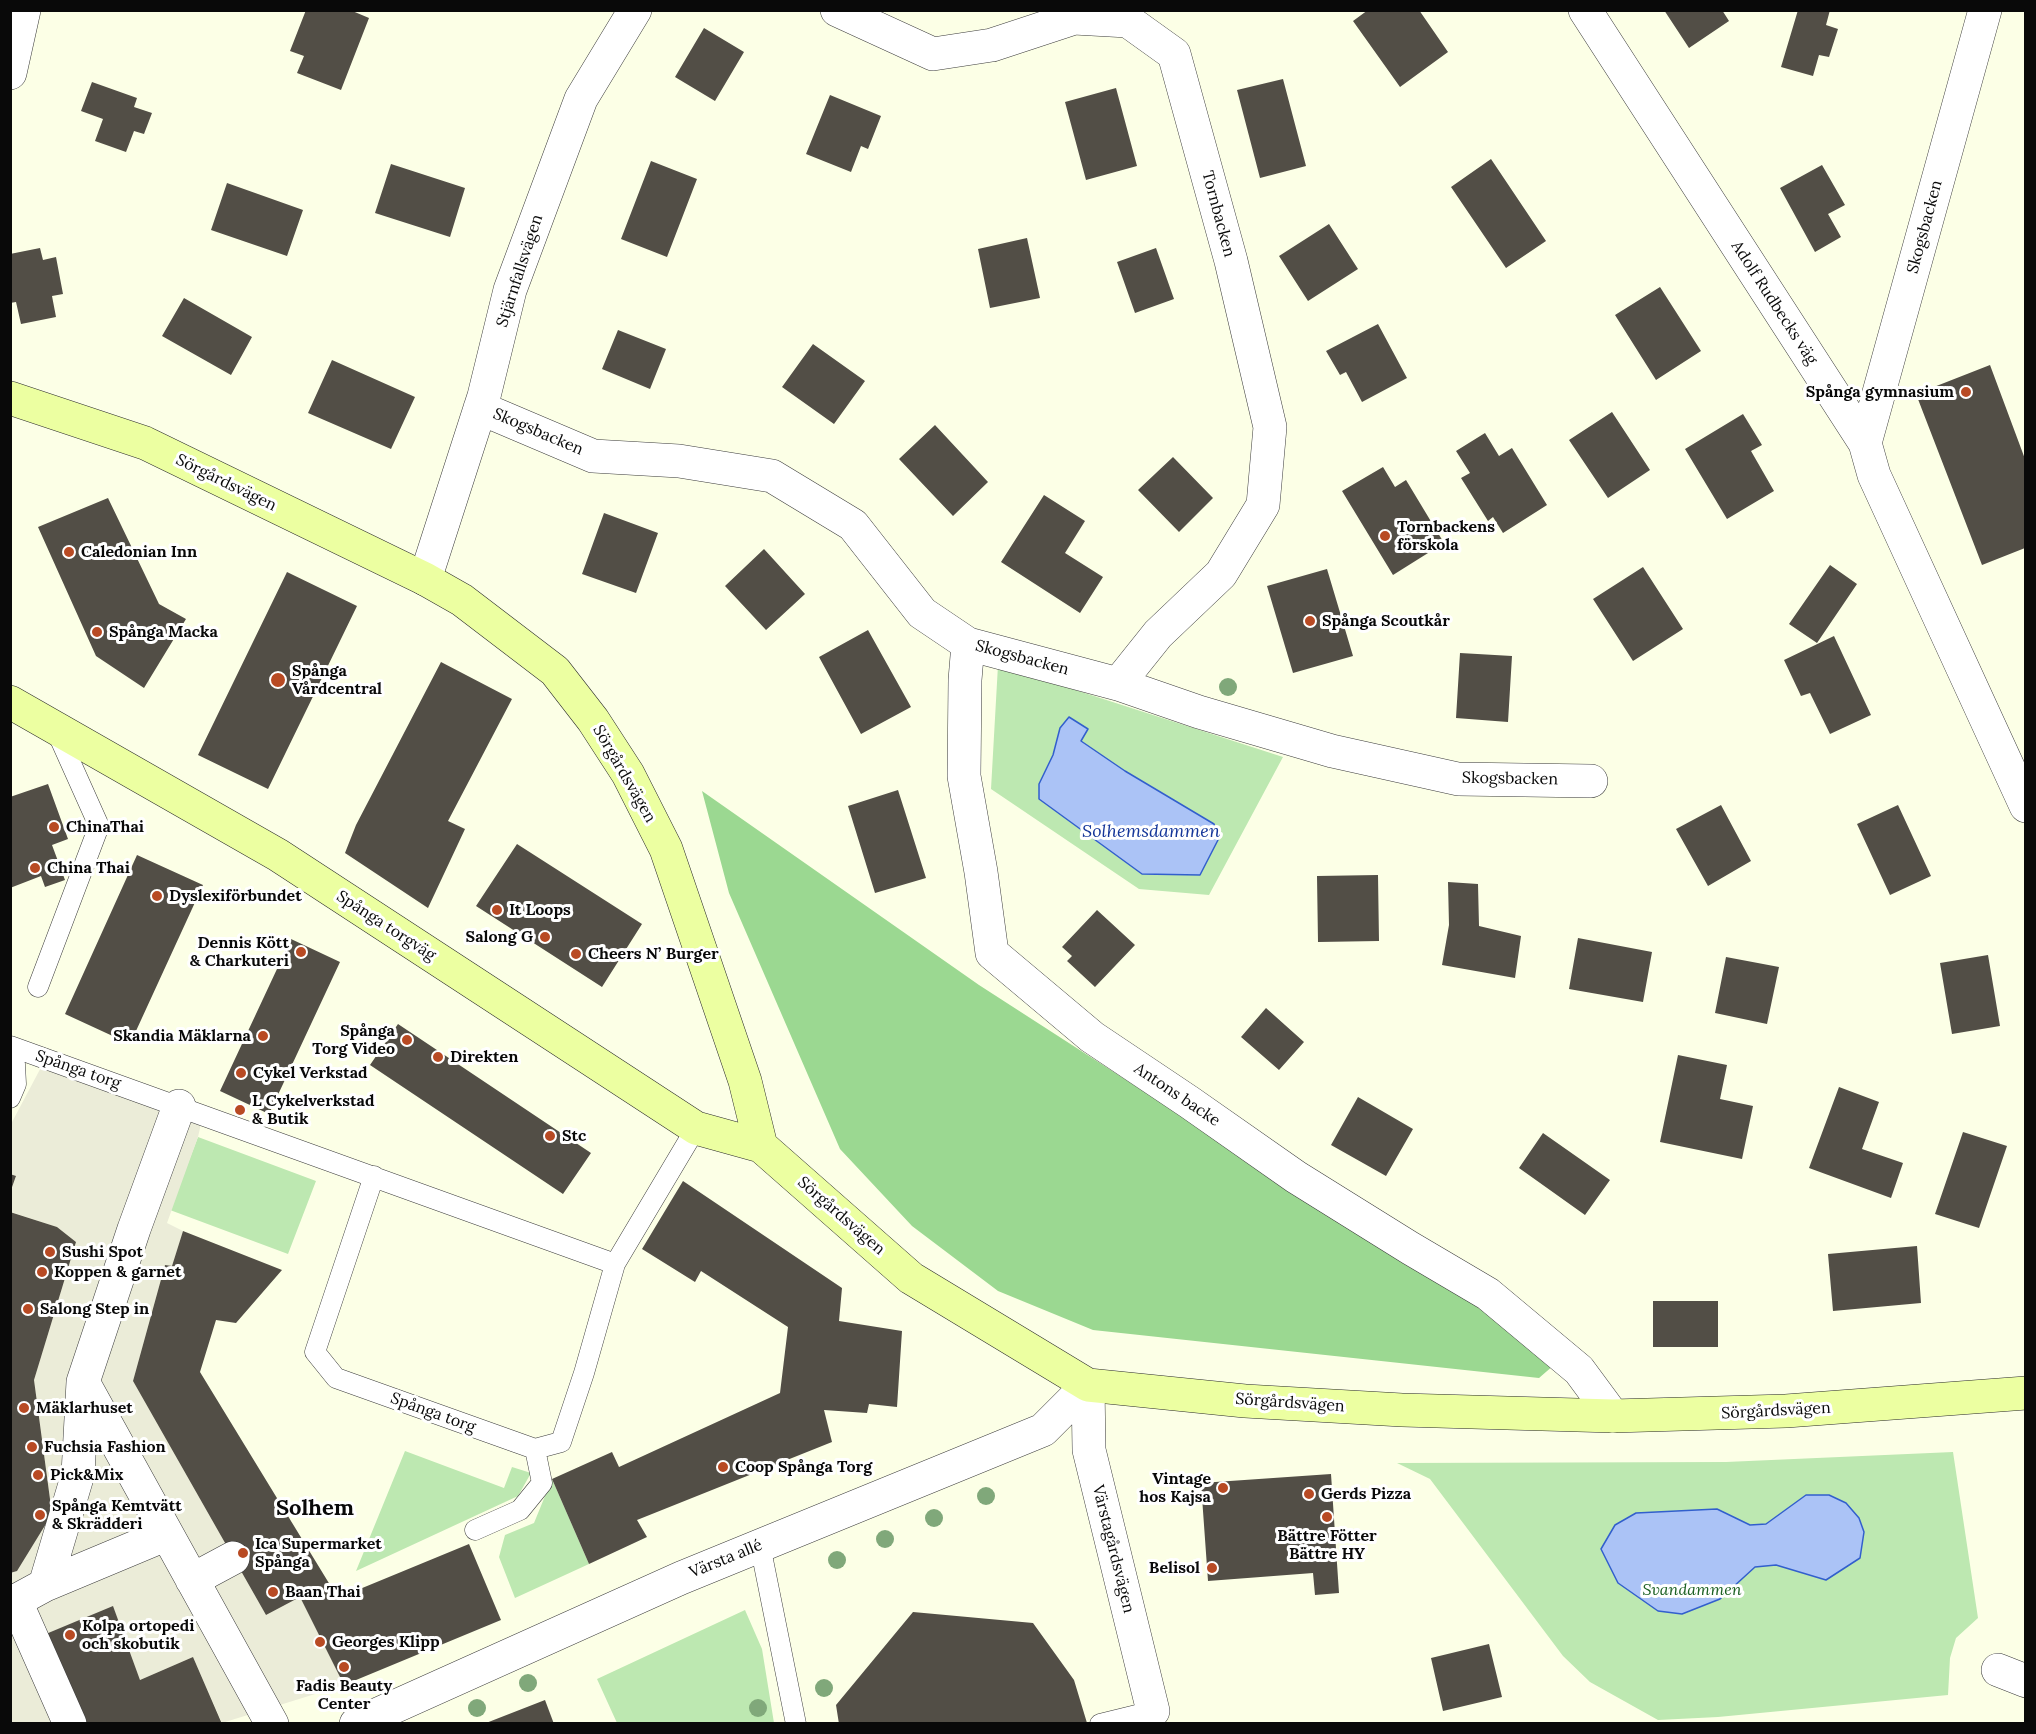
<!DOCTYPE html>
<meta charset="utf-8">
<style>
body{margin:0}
#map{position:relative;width:2036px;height:1734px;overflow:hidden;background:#fcffe6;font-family:Lora,serif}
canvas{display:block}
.frame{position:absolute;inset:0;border:12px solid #090909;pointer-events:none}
</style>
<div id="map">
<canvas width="2036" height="1734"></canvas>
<div class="frame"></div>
</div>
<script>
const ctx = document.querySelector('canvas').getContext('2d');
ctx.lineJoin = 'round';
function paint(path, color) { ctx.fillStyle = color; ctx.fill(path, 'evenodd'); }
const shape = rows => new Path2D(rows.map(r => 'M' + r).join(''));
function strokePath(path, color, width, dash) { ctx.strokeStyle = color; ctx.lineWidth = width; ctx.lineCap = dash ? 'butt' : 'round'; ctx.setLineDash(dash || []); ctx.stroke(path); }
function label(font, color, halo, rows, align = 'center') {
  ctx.font = font + ' Lora,serif'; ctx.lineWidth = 6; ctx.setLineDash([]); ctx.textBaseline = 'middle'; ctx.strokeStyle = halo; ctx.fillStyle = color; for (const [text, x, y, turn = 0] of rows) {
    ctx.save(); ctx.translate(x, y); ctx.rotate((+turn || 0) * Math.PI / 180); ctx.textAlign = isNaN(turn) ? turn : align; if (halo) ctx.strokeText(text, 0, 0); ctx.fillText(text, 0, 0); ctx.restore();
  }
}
paint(shape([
 [998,665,1283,757,1209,895,1139,889,991,789],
 [198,1137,316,1181,288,1254,170,1210],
 [405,1451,504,1488,512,1467,531,1473,518,1496,356,1571],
 [1953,1452,1978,1618,1956,1638,1950,1658,1948,1695,1718,1717,1658,1720,1590,1682,1563,1656,1430,1479,1397,1463,1726,1462],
 [552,1479,589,1564,515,1598,499,1557,505,1535,534,1523],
 [745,1610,762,1649,774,1723,617,1723,597,1679]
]), '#bde8b1');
paint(shape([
 [702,791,979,985,1481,1309,1554,1365,1539,1378,1093,1330,998,1291,912,1226,840,1149,729,893]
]), '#9bd891');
paint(shape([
 [46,1058,203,1115,198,1137,167,1223,183,1231,172,1266,165,1265,133,1381,266,1615,300,1597,344,1685,222,1723,193,1657,140,1680,113,1607,41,1636,74,1723,11,1723,11,1567,52,1514,34,1380,76,1242,57,1227,11,1212,11,1190,16,1177,11,1174,11,1124]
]), '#ebecd8');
const water = shape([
 [1069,717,1088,729,1081,741,1125,771,1214,824,1219,838,1200,875,1142,874,1039,799,1039,784,1053,755,1060,728,1069,717],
 [1806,1495,1829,1495,1846,1503,1859,1518,1864,1532,1860,1558,1826,1580,1776,1565,1755,1567,1720,1599,1682,1614,1658,1611,1618,1583,1601,1549,1615,1525,1636,1513,1717,1509,1750,1525,1766,1524,1806,1495]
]);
paint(water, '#abc3f6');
strokePath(water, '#325fcd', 1.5);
paint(shape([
 [306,10,350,10,369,18,341,90,297,73,304,56,290,51],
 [1368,10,1419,10,1448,52,1400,87,1353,21],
 [1664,10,1722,10,1729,21,1689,48],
 [1798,10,1830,10,1826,25,1838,29,1829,57,1819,55,1813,76,1781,67],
 [704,28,744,52,715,101,675,77],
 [1283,79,1306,166,1260,178,1237,90],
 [92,82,137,98,134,107,152,113,144,134,134,131,126,152,95,141,103,119,81,111],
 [1116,88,1137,166,1086,180,1065,102],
 [830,95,881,116,868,149,861,146,851,172,806,154],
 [1491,159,1546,241,1506,268,1451,187],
 [651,161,697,179,667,257,621,239],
 [391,164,465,188,450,237,375,213],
 [1822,165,1845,205,1828,214,1841,237,1815,252,1780,188],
 [227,183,303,210,287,256,211,230],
 [1329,224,1358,269,1308,301,1279,256],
 [1027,238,1040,298,990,308,978,249],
 [40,248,43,260,56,257,63,294,52,296,56,317,21,324,16,302,10,303,10,254],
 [1156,248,1174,299,1135,313,1117,262],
 [1660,287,1701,351,1656,380,1615,315],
 [184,298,252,337,231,375,162,336],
 [1378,324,1407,378,1362,402,1346,372,1340,375,1326,351],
 [618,330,666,349,650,389,602,369],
 [813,344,865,381,834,424,782,387],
 [332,360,415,397,391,449,308,413],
 [1990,365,2025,459,2025,548,1982,565,1916,394],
 [1612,412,1650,470,1608,498,1569,440],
 [1743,414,1762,445,1751,451,1774,491,1727,519,1685,449],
 [935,425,988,482,953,516,899,459],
 [1485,433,1499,456,1512,448,1547,505,1503,533,1493,517,1488,521,1461,478,1470,473,1456,451],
 [1173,457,1213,498,1179,532,1138,490],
 [1383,467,1395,487,1406,480,1444,543,1393,575,1342,491],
 [1044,495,1085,521,1065,553,1103,577,1080,613,1001,562],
 [108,498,159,604,186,619,144,688,96,656,38,527],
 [604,513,658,533,636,593,582,574],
 [764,549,805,594,766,630,725,586],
 [1830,565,1857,584,1817,643,1789,624],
 [1643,567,1683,629,1633,661,1593,599],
 [1327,569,1353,656,1293,673,1267,586],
 [287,572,357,606,268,789,198,755],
 [868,630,911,707,861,734,819,657],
 [1834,636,1871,715,1830,734,1810,693,1801,696,1784,660],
 [1460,653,1512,656,1508,722,1456,718],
 [441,662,512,699,448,821,465,829,428,908,345,853,356,825],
 [48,784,68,839,52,845,65,880,45,887,41,876,10,888,10,797],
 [898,790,926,878,875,893,848,806],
 [1721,805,1751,861,1708,886,1676,829],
 [1898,805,1931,876,1890,895,1857,824],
 [517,844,642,924,602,987,476,906],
 [137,855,203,885,130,1044,65,1014],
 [1378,875,1379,941,1318,942,1317,876],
 [1448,882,1478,884,1479,926,1521,936,1515,978,1442,965,1449,925],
 [1097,910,1135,945,1095,987,1067,961,1072,956,1062,947],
 [1578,938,1652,952,1643,1002,1569,989],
 [291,939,340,962,269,1114,220,1091],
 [1988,955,2000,1026,1952,1034,1940,963],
 [1726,957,1779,967,1767,1024,1715,1013],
 [1266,1008,1304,1042,1279,1070,1241,1037],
 [398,1024,591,1153,563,1194,370,1065],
 [1678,1055,1727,1065,1720,1099,1753,1106,1742,1159,1660,1142],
 [1839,1087,1879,1102,1862,1149,1903,1163,1891,1198,1809,1168],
 [1358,1097,1413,1129,1386,1176,1331,1145],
 [1963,1132,2007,1146,1979,1228,1935,1214],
 [1543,1133,1610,1180,1585,1215,1519,1168],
 [10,1174,16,1176,11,1190,10,1190],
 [683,1181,842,1288,839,1321,902,1331,897,1407,869,1404,867,1413,824,1410,832,1442,637,1520,647,1537,589,1564,552,1479,612,1452,619,1467,780,1393,788,1327,701,1271,695,1282,642,1249],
 [10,1212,57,1227,76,1242,34,1380,52,1514,17,1571,10,1573],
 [183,1231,282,1270,236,1323,216,1320,200,1372,338,1598,469,1544,501,1620,344,1685,300,1597,266,1615,133,1381,165,1265,172,1266],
 [1917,1246,1921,1303,1833,1311,1828,1254],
 [1653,1301,1718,1301,1718,1347,1653,1347],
 [1331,1474,1339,1593,1315,1595,1313,1573,1208,1581,1201,1483],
 [113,1606,140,1680,193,1657,222,1724,74,1724,41,1636],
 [913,1612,1033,1623,1074,1680,1087,1723,839,1724,836,1705],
 [1489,1644,1502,1697,1443,1711,1431,1658],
 [545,1700,554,1724,486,1724,486,1723]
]), '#524e46');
const lane = shape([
 [38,987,99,826,56,730],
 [10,1046,615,1264],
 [10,1059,15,1064,16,1084,10,1098],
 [374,1176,315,1352,336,1378,535,1449,561,1442,584,1373,615,1264,696,1128],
 [475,1530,520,1510,542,1483,535,1449],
 [760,1545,796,1724],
 [1100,1724,1153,1711]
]);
const street = shape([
 [837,10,933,54,992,45,1074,18,1128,21,1174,54,1231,261,1270,427,1263,505,1221,574,1158,634,1118,684],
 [1585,10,1865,443,1874,475,2026,806],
 [10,73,24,10],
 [480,408,593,456,679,461,772,476,853,525,922,613,968,644,1118,684,1199,712,1332,751,1458,779,1591,781],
 [1865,443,1985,10],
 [425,579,484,396,510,290,581,99,635,10],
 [968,644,965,680,964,776,981,872,992,953,1092,1037,1189,1102,1296,1177,1410,1248,1488,1294,1579,1370,1613,1416],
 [83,1382,272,1724],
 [1088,1385,1089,1450,1153,1711],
 [192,1580,233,1558],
 [45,1585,167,1534],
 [16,1602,70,1724],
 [10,1604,45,1585,78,1474,83,1382,134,1229,179,1106],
 [1998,1670,2026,1681],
 [356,1724,681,1578,1043,1430,1088,1385]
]);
const secondary = shape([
 [10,398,145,443,425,579,462,600,555,671,593,720,628,774,666,849,745,1081,761,1146,911,1278,1088,1385,1245,1401,1402,1410,1613,1416,1786,1411,2026,1393],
 [10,702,278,855,696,1128,761,1146]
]);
strokePath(lane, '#3c3c3c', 21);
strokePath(street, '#3c3c3c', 34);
strokePath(secondary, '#2b2b2b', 34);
strokePath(lane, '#fff', 20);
strokePath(street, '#fff', 33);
strokePath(secondary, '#ecffa1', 33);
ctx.fillStyle = '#80a87a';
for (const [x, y] of [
 [1228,687],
 [986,1496],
 [934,1518],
 [885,1539],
 [837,1560],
 [528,1683],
 [824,1688],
 [477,1708],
 [758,1708]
]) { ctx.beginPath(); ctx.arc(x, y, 9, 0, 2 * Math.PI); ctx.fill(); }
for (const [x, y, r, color] of [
 [1966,392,6,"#b84a23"],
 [1385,536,6,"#b84a23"],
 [69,552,6,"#b84a23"],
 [1310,621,6,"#b84a23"],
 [97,632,6,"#b84a23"],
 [278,680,8,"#b84a23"],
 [54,827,6,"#b84a23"],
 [35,868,6,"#b84a23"],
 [157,896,6,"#b84a23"],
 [497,910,6,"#b84a23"],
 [545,937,6,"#b84a23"],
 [301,952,6,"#b84a23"],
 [576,954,6,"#b84a23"],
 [263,1036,6,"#b84a23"],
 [407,1040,6,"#b84a23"],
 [438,1057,6,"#b84a23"],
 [241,1073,6,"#b84a23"],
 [240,1110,6,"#b84a23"],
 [550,1136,6,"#b84a23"],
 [50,1252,6,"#b84a23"],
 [42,1272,6,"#b84a23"],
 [28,1309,6,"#b84a23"],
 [24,1408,6,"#b84a23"],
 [32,1447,6,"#b84a23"],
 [723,1467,6,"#b84a23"],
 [38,1475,6,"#b84a23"],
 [1223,1488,6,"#b84a23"],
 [1309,1494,6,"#b84a23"],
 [40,1515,6,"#b84a23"],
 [1327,1517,6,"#b84a23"],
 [243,1553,6,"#b84a23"],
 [1212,1568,6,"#b84a23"],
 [273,1592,6,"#b84a23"],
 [70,1635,6,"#b84a23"],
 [320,1642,6,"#b84a23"],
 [344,1667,6,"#b84a23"]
]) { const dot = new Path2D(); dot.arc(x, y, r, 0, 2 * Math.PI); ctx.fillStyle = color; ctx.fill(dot); strokePath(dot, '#fff', 2); }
label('16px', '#090909', '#fff', [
 ["Tornbacken",1218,214,75],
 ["Skogsbacken",1925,227,-75],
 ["Stjärnfallsvägen",520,271,-72],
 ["Adolf Rudbecks väg",1774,303,57],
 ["Skogsbacken",538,432,23],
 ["Sörgårdsvägen",226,483,26],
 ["Skogsbacken",1022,658,15],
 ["Sörgårdsvägen",624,774,60],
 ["Skogsbacken",1510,779,1],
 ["Spånga torgväg",386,926,33],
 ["Spånga torg",78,1070,19],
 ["Antons backe",1177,1095,34],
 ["Sörgårdsvägen",841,1216,41],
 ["Sörgårdsvägen",1290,1403,4],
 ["Sörgårdsvägen",1776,1411,-3],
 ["Spånga torg",433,1413,20],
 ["Värstagårdsvägen",1113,1549,76],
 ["Värsta allé",726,1559,-22]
]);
label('bold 16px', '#090909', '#fff', [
 ["Spånga gymnasium",1954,392,"right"],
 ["Tornbackens",1397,527],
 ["förskola",1397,545],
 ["Caledonian Inn",81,552],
 ["Spånga Scoutkår",1322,621],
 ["Spånga Macka",109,632],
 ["Spånga",292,671],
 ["Vårdcentral",292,689],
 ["ChinaThai",66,827],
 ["China Thai",47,868],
 ["Dyslexiförbundet",169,896],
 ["It Loops",509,910],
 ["Salong G",533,937,"right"],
 ["Dennis Kött",289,943,"right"],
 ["& Charkuteri",289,961,"right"],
 ["Cheers N’ Burger",588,954],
 ["Spånga",395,1031,"right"],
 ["Torg Video",395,1049,"right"],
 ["Skandia Mäklarna",251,1036,"right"],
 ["Direkten",450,1057],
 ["Cykel Verkstad",253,1073],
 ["L Cykelverkstad",252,1101],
 ["& Butik",252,1119],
 ["Stc",562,1136],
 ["Sushi Spot",62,1252],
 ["Koppen & garnet",54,1272],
 ["Salong Step in",40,1309],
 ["Mäklarhuset",36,1408],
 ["Fuchsia Fashion",44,1447],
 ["Coop Spånga Torg",735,1467],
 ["Pick&Mix",50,1475],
 ["Vintage",1211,1479,"right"],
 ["hos Kajsa",1211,1497,"right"],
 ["Gerds Pizza",1321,1494],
 ["Spånga Kemtvätt",52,1506],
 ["& Skrädderi",52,1524],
 ["Bättre Fötter",1327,1536,"center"],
 ["Bättre HY",1327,1554,"center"],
 ["Ica Supermarket",255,1544],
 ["Spånga",255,1562],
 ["Belisol",1200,1568,"right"],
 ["Baan Thai",285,1592],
 ["Kolpa ortopedi",82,1626],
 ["och skobutik",82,1644],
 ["Georges Klipp",332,1642],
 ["Fadis Beauty",344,1686,"center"],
 ["Center",344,1704,"center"]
], 'left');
label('italic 16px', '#1b6022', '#fff', [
 ["Svandammen",1692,1590]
]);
label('italic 18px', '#153699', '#fff', [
 ["Solhemsdammen",1151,832]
]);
label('bold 22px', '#090909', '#fff', [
 ["Solhem",315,1509]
]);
</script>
